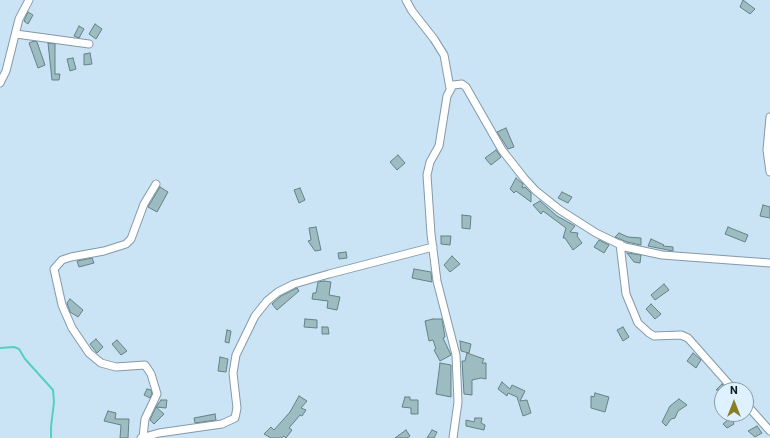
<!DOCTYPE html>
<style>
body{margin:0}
#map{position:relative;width:770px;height:438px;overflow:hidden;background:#cbe4f5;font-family:Roboto,sans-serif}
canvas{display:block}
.north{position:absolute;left:714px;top:382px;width:40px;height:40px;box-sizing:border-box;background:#ddf1fe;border:1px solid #8b9ba5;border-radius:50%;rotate:0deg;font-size:11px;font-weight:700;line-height:16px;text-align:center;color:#111a1f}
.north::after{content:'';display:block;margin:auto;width:14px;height:18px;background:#8a7e24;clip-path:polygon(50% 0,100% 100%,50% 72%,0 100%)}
</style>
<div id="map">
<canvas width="770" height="438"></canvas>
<div class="north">N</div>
</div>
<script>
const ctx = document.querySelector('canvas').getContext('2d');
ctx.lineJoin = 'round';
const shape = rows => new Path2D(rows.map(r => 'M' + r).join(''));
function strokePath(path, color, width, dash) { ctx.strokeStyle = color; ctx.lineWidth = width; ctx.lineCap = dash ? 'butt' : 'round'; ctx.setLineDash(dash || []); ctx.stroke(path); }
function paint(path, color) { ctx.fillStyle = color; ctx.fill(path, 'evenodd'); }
strokePath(shape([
 [0,348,14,347,19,349,25,359,53,390,54,402,51,427,51,438]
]), '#53d1c0', 2);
const building = shape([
 [743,0,755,9,750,14,740,7,743,0],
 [28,12,33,15,28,24,24,21,28,12],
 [95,24,102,29,96,39,89,34,95,24],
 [79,26,84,29,79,38,74,36,79,26],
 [34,41,37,42,45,65,38,68,29,43,34,41],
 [48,43,55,44,55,74,60,74,59,80,52,80,48,43],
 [90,53,92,64,84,65,84,54,90,53],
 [73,58,76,69,70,71,67,59,73,58],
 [506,128,514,147,508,149,497,132,506,128],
 [496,150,501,157,491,165,485,158,496,150],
 [398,155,405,163,397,170,390,162,398,155],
 [516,178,523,184,522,188,525,187,531,193,531,202,516,191,514,193,510,189,516,178],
 [160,187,168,192,157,212,148,207,160,187],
 [300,188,305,200,299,203,294,190,300,188],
 [562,192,572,197,568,203,558,198,562,192],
 [540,201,557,216,575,226,570,232,578,233,577,236,582,243,573,250,565,238,563,238,566,228,543,211,541,214,533,205,540,201],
 [763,205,770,207,770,218,760,216,763,205],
 [462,215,471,216,470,229,462,228,462,215],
 [316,227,321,250,315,251,308,241,311,240,309,228,316,227],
 [728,227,748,235,745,242,725,234,728,227],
 [619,233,628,237,641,238,641,245,627,242,615,237,619,233],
 [441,236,451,236,450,245,441,244,441,236],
 [651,239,664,245,663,246,673,247,673,251,648,246,651,239],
 [599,240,609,245,604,253,594,247,599,240],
 [346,252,347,258,339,259,338,253,346,252],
 [627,253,641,255,640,263,634,262,627,253],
 [452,256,460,264,450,272,444,265,452,256],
 [92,258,94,263,79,267,77,261,92,258],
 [414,269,431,272,432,282,412,278,414,269],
 [324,281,331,282,329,295,340,297,337,310,327,308,328,301,312,299,313,293,316,293,318,282,324,281],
 [664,284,669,290,655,300,651,295,664,284],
 [297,288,299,291,277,310,272,304,281,296,297,288],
 [70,299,83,310,78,317,70,312,67,303,70,299],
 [651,304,661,314,655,319,646,309,651,304],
 [305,319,317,320,317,328,304,327,305,319],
 [433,319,442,319,445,337,443,338,451,355,440,361,434,350,436,349,433,340,429,341,425,321,433,319],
 [322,327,328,327,329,334,322,334,322,327],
 [623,327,629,337,623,341,617,330,623,327],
 [227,330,231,331,229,343,225,342,227,330],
 [96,339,103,347,97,353,90,344,96,339],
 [117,340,127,351,121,355,112,344,117,340],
 [460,341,471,344,469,353,461,351,460,341],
 [467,353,484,359,482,363,486,363,486,379,481,378,472,380,472,395,464,394,462,361,465,361,467,353],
 [693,353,701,360,696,368,687,361,693,353],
 [220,357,228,359,226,372,218,371,220,357],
 [440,363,451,365,451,397,436,394,440,363],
 [502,382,510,389,512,385,525,391,520,401,527,400,531,413,523,416,517,397,508,393,507,396,498,389,502,382],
 [722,384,727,390,716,390,722,384],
 [147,389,151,390,152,394,150,398,144,395,147,389],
 [595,393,609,397,605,412,591,408,591,396,594,397,595,393],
 [299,396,307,401,301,408,306,410,302,416,300,415,289,428,292,430,286,438,284,436,281,438,271,438,264,434,271,427,274,430,290,412,299,396],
 [405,397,410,397,410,400,418,400,418,414,411,414,411,408,402,407,405,397],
 [679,399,687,405,678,411,675,418,671,419,666,426,662,422,670,406,679,399],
 [161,400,167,400,166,408,156,407,161,400],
 [156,407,164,414,154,424,150,420,156,407],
 [108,411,116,413,115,419,129,419,128,438,120,438,121,425,104,421,108,411],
 [215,414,216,420,195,423,194,418,215,414],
 [731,417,734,424,727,428,723,424,731,417],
 [475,418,482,418,481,423,485,425,484,430,466,426,466,420,474,422,475,418],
 [757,426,762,433,755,437,748,431,757,426],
 [406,430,410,436,407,438,395,438,406,430],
 [432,430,437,432,434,438,427,438,432,430]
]);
paint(building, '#9dbcc2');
strokePath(building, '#638287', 1);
const minor = shape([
 [406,0,412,11,434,39,444,55,450,88],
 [16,34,89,44],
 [0,83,6,71,19,19,29,0],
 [770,117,767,150,770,172],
 [620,244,626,294,638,323,649,333,654,336,681,335,688,338,734,390],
 [746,404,770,431],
 [143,437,145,419,157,394,151,374,145,365,116,367,101,363,89,353,72,328,62,305,54,269,62,260,71,257,104,251,126,244,131,239,144,204,156,184],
 [141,438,159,433,222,424,235,418,237,408,233,373,236,355,255,316,267,301,278,292,294,284,329,274,433,247],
 [453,438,458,402,456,355,437,281,431,234,427,175,430,162,439,146,447,96,453,85,462,84,466,87,502,150,524,178,536,191,560,210,596,233,625,247,662,255,770,263]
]);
strokePath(minor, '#8299a9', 9);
strokePath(minor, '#fff', 7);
</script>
